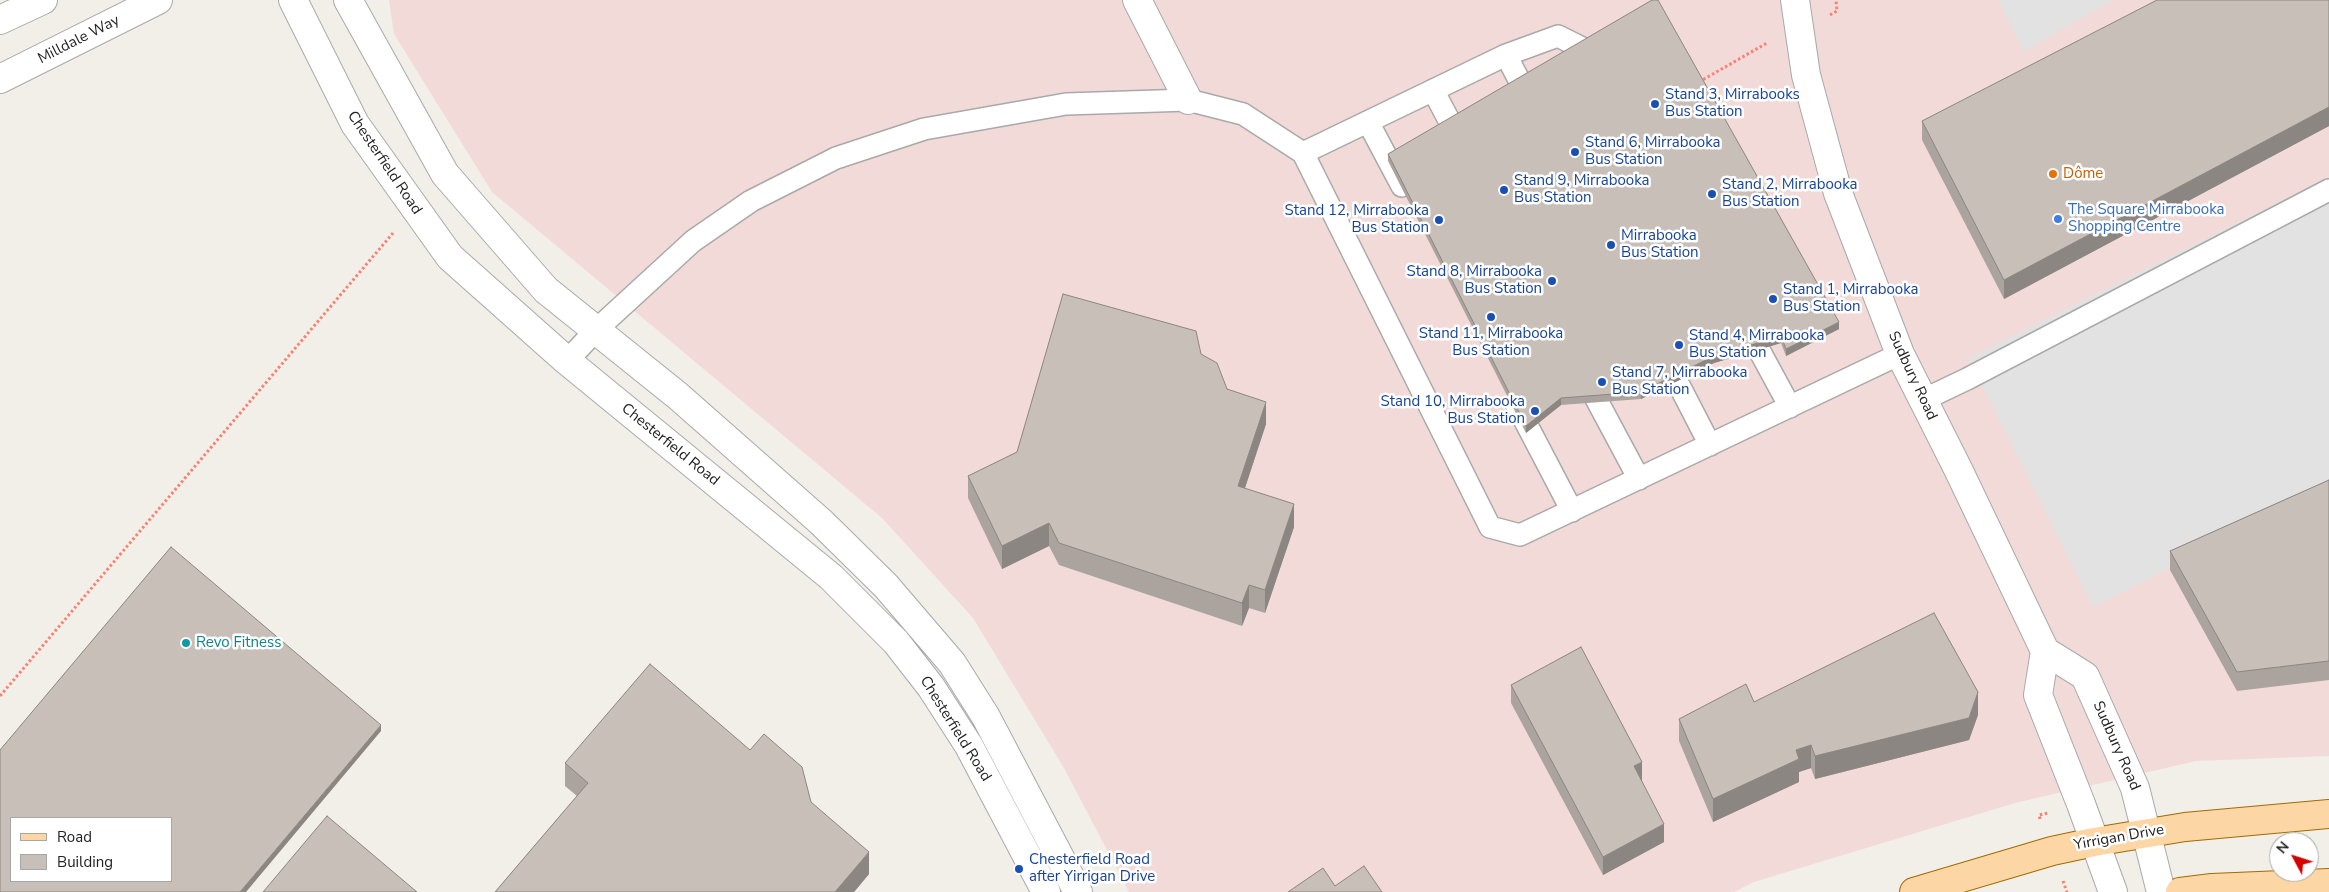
<!DOCTYPE html>
<meta charset="utf-8">
<style>
body{margin:0}
#map{position:relative;width:2329px;height:892px;overflow:hidden;background:#f2efe9;font-family:"Nunito Sans",sans-serif}
canvas{display:block}
.legend{position:absolute;left:10px;top:817px;width:162px;height:65px;box-sizing:border-box;background:#fff;border:1px solid #a7a7a7;margin:0;padding:6px 9px;list-style:none;font-size:15px;color:#222}
.legend li{display:flex;align-items:center;gap:10px;height:25px}
.legend b{width:25px;border:1px solid #a7a7a7}
.north{position:absolute;left:2269px;top:832px;width:50px;height:50px;box-sizing:border-box;background:#fff;border:1px solid #a7a7a7;border-radius:50%;rotate:310deg;font-size:14px;font-weight:700;line-height:20px;text-align:center;color:#222}
.north::after{content:'';display:block;margin:auto;width:18px;height:22px;background:#d40000;clip-path:polygon(50% 0,100% 100%,50% 72%,0 100%)}
</style>
<div id="map">
<canvas width="2329" height="892"></canvas>
<ul class="legend">
<li><b style="height:6px;background:#fcd6a4"></b>Road</li>
<li><b style="height:14px;background:#c7bfb8"></b>Building</li>
</ul>
<div class="north">N</div>
</div>
<script>
const ctx = document.querySelector('canvas').getContext('2d');
ctx.lineJoin = 'round';
function paint(path, color) { ctx.fillStyle = color; ctx.fill(path, 'evenodd'); }
const shape = rows => new Path2D(rows.map(r => 'M' + r).join(''));
function strokePath(path, color, width, dash) { ctx.strokeStyle = color; ctx.lineWidth = width; ctx.lineCap = dash ? 'butt' : 'round'; ctx.setLineDash(dash || []); ctx.stroke(path); }
function label(font, color, halo, rows, align = 'center') {
  ctx.font = font + ' "Nunito Sans",sans-serif'; ctx.lineWidth = 5; ctx.setLineDash([]); ctx.textBaseline = 'middle'; ctx.strokeStyle = halo; ctx.fillStyle = color; for (const [text, x, y, turn = 0] of rows) {
    ctx.save(); ctx.translate(x, y); ctx.rotate((+turn || 0) * Math.PI / 180); ctx.textAlign = isNaN(turn) ? turn : align; if (halo) ctx.strokeText(text, 0, 0); ctx.fillText(text, 0, 0); ctx.restore();
  }
}
paint(shape([
 [389,0,2329,0,2329,756,2196,761,2015,803,1754,882,1734,892,1129,892,1064,768,973,618,882,518,492,192,394,34]
]), '#f2dad9');
paint(shape([
 [1998,0,2113,0,2024,51],
 [2329,177,2329,487,2093,607,1968,358]
]), '#e2e2e2');
const service = shape([
 [1506,55,1531,103],
 [1433,90,1462,145],
 [1368,122,1402,186],
 [1303,153,1506,55,1558,36,1600,57],
 [1745,324,1790,407],
 [1664,356,1710,445],
 [567,361,596,330,693,241,751,201,836,158,924,129,1066,104,1188,100,1243,114,1303,153,1490,527,1520,535,1900,354],
 [1585,378,1639,479],
 [1923,400,1967,379,2329,190],
 [1516,404,1572,511]
]);
const minor = shape([
 [1137,0,1188,100],
 [1795,0,1806,75,1838,193,1900,354,1958,469,2045,651,2085,676,2135,788,2161,892],
 [2045,651,2038,695,2081,804,2113,892]
]);
const tertiary = shape([
 [293,0,355,124,450,257,567,361,831,577,896,642,931,687,969,746,1046,892],
 [348,0,445,174,546,290,678,396,821,522,886,586,952,663,986,717,1078,892],
 [0,20,43,0],
 [0,79,158,0]
]);
const primary = shape([
 [1914,892,2052,851,2094,842,2185,827,2329,814],
 [2180,892,2212,888,2329,883]
]);
strokePath(service, '#a9a9a9', 24);
strokePath(minor, '#a9a9a9', 30);
strokePath(tertiary, '#a9a9a9', 30);
strokePath(primary, '#a06b00', 30);
strokePath(shape([
 [1830,15,1837,11,1836,0],
 [1699,82,1767,43],
 [0,696,393,233],
 [2040,819,2039,815,2048,813],
 [2063,881,2067,892]
]), '#fa8072', 3, [2.5, 2.5]);
strokePath(service, '#fff', 21);
strokePath(minor, '#fff', 28);
strokePath(tertiary, '#fff', 28);
strokePath(primary, '#fcd6a4', 28);
paint(shape([
 [2329,0,2329,126,2004,299,1922,140,1922,121],
 [1388,154,1839,329,1786,356,1781,343,1714,363,1641,399,1561,405,1526,433,1388,161],
 [1201,354,1227,389,1266,424,1245,488,1294,527,1265,613,1249,608,1242,626,1059,565,1049,546,1002,569,968,498,968,476,1017,452],
 [2329,480,2329,680,2237,691,2170,570,2170,551],
 [1511,685,1642,780,1641,780,1664,842,1603,875,1511,703],
 [1754,702,1978,715,1969,740,1815,779,1811,768,1799,772,1799,782,1713,822,1679,741,1679,719],
 [565,763,811,802,869,874,854,892,495,892,577,796,565,786]
]), '#aba49e');
paint(shape([
 [2329,107,2329,126,2004,299,2004,280],
 [1839,322,1839,329,1786,356,1786,349],
 [1781,336,1781,343,1714,363,1641,399,1641,392,1714,356],
 [1561,398,1561,405,1526,433,1526,426],
 [1266,402,1266,424,1238,509,1238,486],
 [1294,504,1294,527,1265,613,1265,590],
 [1049,523,1049,546,1002,569,1002,546],
 [1249,585,1249,608,1242,626,1242,603],
 [1978,692,1978,715,1969,740,1815,779,1815,756],
 [381,725,381,731,246,892,240,892],
 [1811,745,1811,768,1799,772,1799,782,1713,822,1713,799,1796,750],
 [1642,762,1642,780,1634,784,1634,766],
 [1664,824,1664,842,1603,875,1603,857],
 [869,852,869,874,854,892,835,892]
]), '#8b8681');
const building = shape([
 [1652,0,1658,0,1839,322,1786,349,1781,336,1714,356,1641,392,1561,398,1526,426,1388,154,1652,0],
 [2157,0,2329,0,2329,107,2004,280,1922,121,2157,0],
 [1063,294,1196,331,1201,354,1217,363,1227,389,1266,402,1238,486,1294,504,1265,590,1249,585,1242,603,1059,543,1049,523,1002,546,968,476,1017,452,1063,294],
 [2329,480,2329,661,2237,672,2170,551,2329,480],
 [171,547,381,725,240,892,0,892,0,750,171,547],
 [11,818,171,818,171,881,11,881,11,818],
 [1934,613,1978,692,1969,718,1815,756,1811,745,1796,750,1799,759,1713,799,1679,719,1746,684,1754,702,1934,613],
 [1581,647,1642,762,1634,766,1664,824,1603,857,1511,685,1581,647],
 [650,664,750,750,764,734,802,767,811,802,869,852,835,892,495,892,588,783,565,763,650,664],
 [327,816,417,892,263,892,327,816],
 [1364,866,1382,892,1288,892,1323,868,1335,886,1364,866]
]);
paint(building, '#c7bfb8');
strokePath(building, '#8b8681', 1);
for (const [x, y, r, color] of [
 [1655,104,5,"#1a4fb4"],
 [1575,152,5,"#1a4fb4"],
 [2053,174,5,"#e8710a"],
 [1504,190,5,"#1a4fb4"],
 [1712,194,5,"#1a4fb4"],
 [2058,219,5,"#3f7fe0"],
 [1439,220,5,"#1a4fb4"],
 [1611,245,5,"#1a4fb4"],
 [1552,281,5,"#1a4fb4"],
 [1773,299,5,"#1a4fb4"],
 [1491,317,5,"#1a4fb4"],
 [1679,345,5,"#1a4fb4"],
 [1602,382,5,"#1a4fb4"],
 [1535,411,5,"#1a4fb4"],
 [186,643,5,"#0f9aa8"],
 [1019,869,5,"#1a4fb4"]
]) { const dot = new Path2D(); dot.arc(x, y, r, 0, 2 * Math.PI); ctx.fillStyle = color; ctx.fill(dot); strokePath(dot, '#fff', 2); }
label('15px', '#222', '#fff', [
 ["Milldale Way",79,40,-27],
 ["Chesterfield Road",384,163,56],
 ["Sudbury Road",1912,376,65],
 ["Chesterfield Road",670,445,39],
 ["Chesterfield Road",955,729,58],
 ["Sudbury Road",2116,746,66],
 ["Yirrigan Drive",2119,838,-10]
]);
label('15px', '#164399', '#fff', [
 ["Stand 3, Mirrabooks",1665,95],
 ["Bus Station",1665,112],
 ["Stand 6, Mirrabooka",1585,143],
 ["Bus Station",1585,160],
 ["Stand 9, Mirrabooka",1514,181],
 ["Bus Station",1514,198],
 ["Stand 2, Mirrabooka",1722,185],
 ["Bus Station",1722,202],
 ["Stand 12, Mirrabooka",1429,211,"right"],
 ["Bus Station",1429,228,"right"],
 ["Mirrabooka",1621,236],
 ["Bus Station",1621,253],
 ["Stand 8, Mirrabooka",1542,272,"right"],
 ["Bus Station",1542,289,"right"],
 ["Stand 1, Mirrabooka",1783,290],
 ["Bus Station",1783,307],
 ["Stand 11, Mirrabooka",1491,334,"center"],
 ["Bus Station",1491,351,"center"],
 ["Stand 4, Mirrabooka",1689,336],
 ["Bus Station",1689,353],
 ["Stand 7, Mirrabooka",1612,373],
 ["Bus Station",1612,390],
 ["Stand 10, Mirrabooka",1525,402,"right"],
 ["Bus Station",1525,419,"right"],
 ["Chesterfield Road",1029,860],
 ["after Yirrigan Drive",1029,877]
], 'left');
label('15px', '#c56008', '#fff', [
 ["Dôme",2063,174]
], 'left');
label('15px', '#366cbe', '#fff', [
 ["The Square Mirrabooka",2068,210],
 ["Shopping Centre",2068,227]
], 'left');
label('15px', '#0d838f', '#fff', [
 ["Revo Fitness",196,643]
], 'left');
</script>
